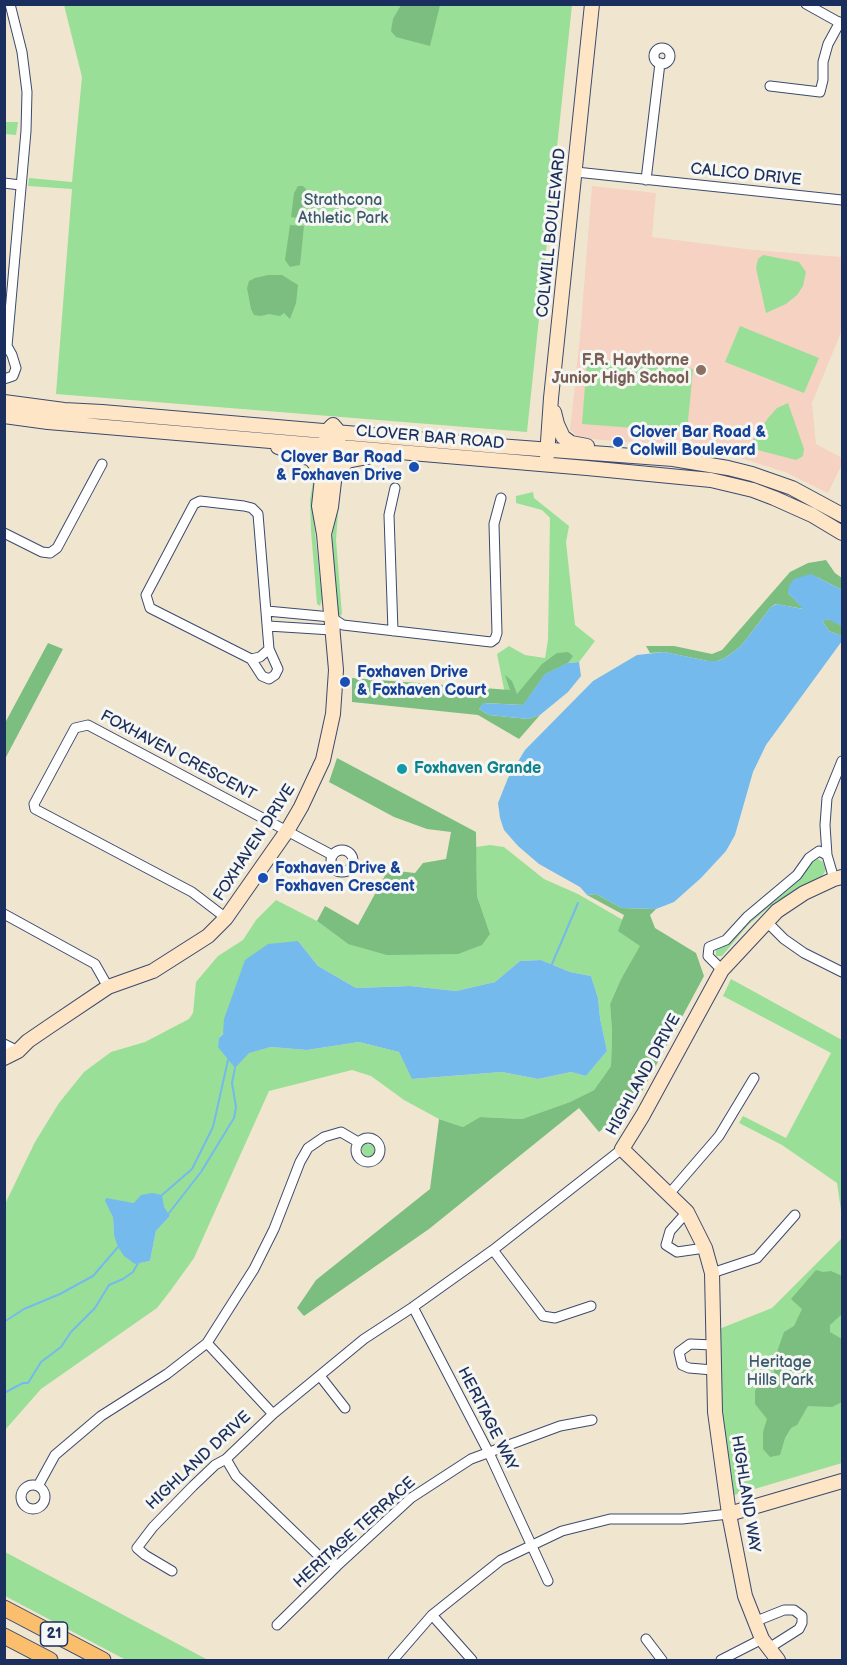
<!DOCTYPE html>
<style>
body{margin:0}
#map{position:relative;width:847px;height:1665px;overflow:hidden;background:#f0e6cf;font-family:"Balsamiq Sans",sans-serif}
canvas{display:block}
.frame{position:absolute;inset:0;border:6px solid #1b2f5e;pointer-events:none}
</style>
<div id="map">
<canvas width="847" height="1665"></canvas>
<div class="frame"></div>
</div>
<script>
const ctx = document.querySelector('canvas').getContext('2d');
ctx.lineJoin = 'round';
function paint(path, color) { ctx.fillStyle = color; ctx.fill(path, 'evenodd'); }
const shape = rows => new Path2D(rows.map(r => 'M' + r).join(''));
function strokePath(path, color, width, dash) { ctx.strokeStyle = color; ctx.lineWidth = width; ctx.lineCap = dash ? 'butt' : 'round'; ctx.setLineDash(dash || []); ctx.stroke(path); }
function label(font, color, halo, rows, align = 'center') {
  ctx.font = font + ' "Balsamiq Sans",sans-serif'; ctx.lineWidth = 6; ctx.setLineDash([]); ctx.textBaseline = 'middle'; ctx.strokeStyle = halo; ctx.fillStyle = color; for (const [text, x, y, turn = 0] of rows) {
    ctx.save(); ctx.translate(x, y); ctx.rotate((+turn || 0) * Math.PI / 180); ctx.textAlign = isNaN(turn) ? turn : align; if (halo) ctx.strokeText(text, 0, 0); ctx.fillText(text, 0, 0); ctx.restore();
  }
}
paint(shape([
 [592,186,656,193,652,237,754,250,842,257,842,330,812,403,816,444,842,458,842,464,828,493,785,472,737,457,665,445,579,438,570,430,580,337]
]), '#f5d2c2');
paint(shape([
 [64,5,572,5,527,432,56,394,72,189,28,186,29,178,72,182,82,77],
 [5,122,18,122,16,135,5,134],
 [763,255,799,262,806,272,803,286,797,295,786,304,766,313,756,268,758,259],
 [740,326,819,358,804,393,725,362],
 [587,360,693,369,687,432,582,424],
 [788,403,804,449,803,456,796,460,750,448,753,440,768,418,777,408],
 [314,475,314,522,322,599,320,606,317,604,311,531,310,500],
 [340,487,336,540,342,614,339,617,336,611,332,567,332,544,333,519],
 [533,492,534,498,569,526,566,542,575,625,595,641,579,662,568,663,523,705,505,694,497,654,509,646,525,655,545,658,548,640,550,518,542,510,516,503,516,496],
 [490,845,504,847,544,879,578,894,623,920,619,931,641,946,621,979,610,1004,612,1032,611,1066,594,1090,570,1102,522,1119,480,1117,463,1127,439,1119,404,1100,371,1076,352,1070,269,1091,194,1258,171,1290,157,1308,41,1389,5,1430,5,1204,35,1142,59,1103,84,1072,111,1052,145,1042,189,1019,193,1013,196,982,218,956,243,940,256,920,276,900,317,921,348,944,490,934,477,896,476,847],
 [298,941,318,966,356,988,410,986,456,991,495,982,520,961,541,960,570,972,591,976,598,998,600,1018,607,1051,586,1076,571,1072,538,1079,502,1072,413,1079,399,1052,359,1042,307,1050,271,1047,248,1053,219,1038],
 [124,1202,134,1203,170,1216,156,1231,150,1261,135,1264,114,1235,113,1217],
 [818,859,823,862,826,870,821,878,775,902,748,925,722,956,716,956,716,950,728,943,757,914,788,890,812,862],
 [731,979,842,1040,842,1217,837,1183,782,1145,739,1123,743,1116,786,1138,831,1053,723,996],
 [362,1143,373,1145,375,1149,374,1155,369,1157,364,1155,360,1145],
 [842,1238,842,1463,731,1496,718,1423,719,1329,772,1308],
 [5,1552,208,1660,126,1660,5,1596]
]), '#9adf97');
paint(shape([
 [401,5,440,5,430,46,396,37,391,31,393,19],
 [298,186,303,186,306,189,304,219,291,217,294,193],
 [290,225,304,226,300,265,290,267,285,260],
 [268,275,282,275,298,285,296,303,290,319,284,313,280,316,269,314,261,316,254,315,251,309,247,288,249,281,255,278],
 [826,560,835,573,842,578,842,590,817,577,788,593,804,609,776,604,771,607,741,646,725,658,717,661,708,661,664,652,650,653,646,646,674,646,712,654,722,650,790,572,808,563],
 [825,619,832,620,842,626,842,636,829,631,823,622],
 [48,643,63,649,5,759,5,723],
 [568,652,573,656,568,663,545,674,523,705,484,703,479,709,489,715,528,719,540,715,519,739,478,715,352,702,352,678,510,690,505,675,512,681,517,694,542,664,557,653],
 [337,758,476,832,477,896,490,934,482,945,458,954,387,955,348,944,317,921,325,906,358,925,388,870,415,873,423,863,446,859,451,832,427,829,394,817,329,782],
 [596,894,622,908,656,909,650,915,655,928,696,953,704,976,638,1099,599,1132,579,1108,429,1229,304,1316,297,1308,316,1280,430,1189,439,1119,463,1127,480,1117,522,1119,570,1102,594,1090,611,1066,612,1032,610,1004,621,979,640,946,618,931,624,915,587,895],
 [816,1270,823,1272,831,1271,842,1276,842,1314,830,1325,830,1332,842,1339,842,1402,832,1407,808,1406,797,1425,791,1428,785,1438,780,1455,770,1457,763,1449,763,1432,767,1419,755,1404,755,1391,763,1375,774,1373,776,1355,784,1332,794,1326,802,1309,791,1299]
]), '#7bbe80');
paint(shape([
 [811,574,842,590,842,626,827,619,823,622,829,631,842,636,842,641,766,745,753,772,735,835,726,851,701,878,674,902,656,909,622,908,596,894,587,895,580,887,539,864,518,846,504,830,500,818,498,803,508,778,525,750,593,681,637,655,664,652,708,661,717,661,725,658,741,646,771,607,777,604,803,609,788,593,789,586,794,579],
 [579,662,581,676,568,692,540,715,528,719,489,715,479,709,483,703,523,705,545,674,568,663],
 [298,941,318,966,356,988,410,986,456,991,495,982,520,961,541,960,570,972,591,976,598,998,600,1018,607,1051,586,1076,571,1072,538,1079,502,1072,412,1079,399,1052,359,1042,307,1050,271,1047,249,1053,235,1068,218,1047,219,1038,223,1034,224,1019,245,960,268,944],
 [152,1193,162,1195,164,1207,170,1216,156,1231,150,1261,135,1264,124,1256,118,1247,114,1235,113,1217,105,1201,106,1198,134,1203,141,1195]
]), '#75baec');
strokePath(shape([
 [552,964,578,903],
 [162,1195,192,1169,213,1127,228,1060],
 [169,1213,201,1172,234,1118,236,1107,232,1083,235,1068],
 [4,1322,24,1309,60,1294,93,1276,118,1247],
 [4,1393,23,1383,28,1383,41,1362,61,1347,71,1332,95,1308,109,1285,123,1279,133,1272,138,1263]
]), '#75baec', 2);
const street = shape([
 [806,4,842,24],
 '654 56a8 8 0 1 1 16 0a8 8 0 1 1-16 0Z',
 [770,86,820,92,823,80,823,62,828,44,840,22],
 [576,172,842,200],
 [646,180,660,63],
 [4,183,20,185],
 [4,348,7,346,26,131,27,92,22,52,10,4],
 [4,379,13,376,16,368,12,355,7,346],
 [4,533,42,552,50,553,57,548,102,464],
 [267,611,331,617,343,625,491,642,495,639,497,633,494,524,501,498],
 [268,626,332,630,335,629],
 [393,631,389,515,395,488],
 [251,659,260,657,269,649,278,669,275,675,269,679,262,676,251,659,150,608,146,595,194,504,200,501,244,506,252,508,258,514,269,649],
 '331 861a11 11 0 1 1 22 0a11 11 0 1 1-22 0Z',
 [834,879,827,855,825,825,827,798,842,761],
 [4,914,95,964,108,987],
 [226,918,192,892,35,809,34,804,75,728,88,725,332,855],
 [766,921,784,939,804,953,842,972],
 [722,970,708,956,709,947,726,940,747,917,797,875,809,858,819,851,827,855],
 [4,1044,18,1051],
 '356 1150a12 12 0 1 1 24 0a12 12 0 1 1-24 0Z',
 [669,1194,719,1136,754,1078],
 [687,1212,670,1231,666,1245,677,1252,705,1248],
 [493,1250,543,1316,555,1318,591,1306],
 [712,1273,757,1258,795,1215],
 [413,1307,489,1453,548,1581],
 [207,1343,273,1414],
 [713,1345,690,1344,679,1352,682,1365,689,1368,713,1370],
 [320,1376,345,1408],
 [226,1459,236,1476,318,1555,338,1565],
 '21 1497a12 12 0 1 1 24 0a12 12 0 1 1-24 0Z',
 [38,1486,55,1455,101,1416,167,1374,207,1343,254,1269,274,1229,300,1162,308,1148,324,1137,341,1132,358,1142],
 [172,1571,145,1555,137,1548,153,1527,193,1486,215,1465,226,1459,273,1414,364,1339,413,1307,493,1250,622,1149],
 [432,1615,472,1660],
 [754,1622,784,1610,794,1610,802,1616,802,1623,799,1629,769,1648],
 [277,1625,338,1565,411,1498,471,1459,560,1426,592,1420],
 [646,1639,662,1660],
 [393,1660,432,1615,501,1560,562,1531,610,1519,682,1519,729,1514],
 [721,1660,762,1639]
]);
const secondary = shape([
 [4,402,64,410,102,412,498,446,673,459,728,468,752,474,792,488,842,515],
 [554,412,557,424,563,437,571,443,587,446],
 [4,416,48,422,587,468,711,480,753,490,774,498,812,515,842,533],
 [278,447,311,459,316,465,320,477],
 [547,456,551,398,592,4],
 [336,475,347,461,378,455],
 [4,1058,18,1051,28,1041,50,1026,108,987,153,971,208,936,226,918,287,831,301,807,323,760,333,714,336,670,324,534,319,506,327,431,333,425,339,432,338,447,331,507,324,534],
 [729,1514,842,1481],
 [778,1660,762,1639,745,1596,729,1514,715,1412,712,1273,705,1248,687,1212,622,1149,643,1115,722,970,777,911,804,893,834,879,842,877]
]);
const primary = shape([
 [4,1608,103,1660],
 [4,1636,50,1660]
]);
strokePath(street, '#3b4a6f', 11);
strokePath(secondary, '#3b4a6f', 16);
strokePath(primary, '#3b4a6f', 17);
strokePath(street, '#fff', 9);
strokePath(secondary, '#fde5c5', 14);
strokePath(primary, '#fabe6d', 15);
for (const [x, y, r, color] of [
 [701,370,6,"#8d6e63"],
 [618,442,6,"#1a4fb4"],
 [414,467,6,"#1a4fb4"],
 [345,682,6,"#1a4fb4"],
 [402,769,6,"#0f9aa8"],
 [263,878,6,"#1a4fb4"]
]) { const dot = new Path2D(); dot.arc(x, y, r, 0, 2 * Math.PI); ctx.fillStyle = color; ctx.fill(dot); strokePath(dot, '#f6f6f2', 2); }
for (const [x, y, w] of [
 [54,1634,27]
]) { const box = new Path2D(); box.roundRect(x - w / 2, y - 12, w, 24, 4.5); ctx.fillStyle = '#f6f6f2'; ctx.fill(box); strokePath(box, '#1b2f5e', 1.5); }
label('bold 15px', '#1b2f5e', null, [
 ["21",54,1634]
]);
label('16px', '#1b2f5e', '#f6f6f2', [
 ["CALICO DRIVE",746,175,6],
 ["COLWILL BOULEVARD",552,233,-84],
 ["CLOVER BAR ROAD",430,438,5],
 ["FOXHAVEN CRESCENT",178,756,28],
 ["FOXHAVEN DRIVE",255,843,-57],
 ["HIGHLAND DRIVE",644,1075,-61],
 ["HERITAGE WAY",487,1419,63],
 ["HIGHLAND DRIVE",199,1461,-43],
 ["HIGHLAND WAY",745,1494,81],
 ["HERITAGE TERRACE",355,1533,-42]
]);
label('16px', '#3b5b6c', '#f6f6f2', [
 ["Strathcona",343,201],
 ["Athletic Park",343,219],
 ["Heritage",780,1363],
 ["Hills Park",780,1381]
]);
label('bold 16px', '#785e54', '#f6f6f2', [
 ["F.R. Haythorne",689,361],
 ["Junior High School",689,379]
], 'right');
label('bold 16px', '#164399', '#f6f6f2', [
 ["Clover Bar Road &",630,433],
 ["Colwill Boulevard",630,451],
 ["Clover Bar Road",402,458,"right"],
 ["& Foxhaven Drive",402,476,"right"],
 ["Foxhaven Drive",357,673],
 ["& Foxhaven Court",357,691],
 ["Foxhaven Drive &",275,869],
 ["Foxhaven Crescent",275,887]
], 'left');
label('bold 16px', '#0d838f', '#f6f6f2', [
 ["Foxhaven Grande",414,769]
], 'left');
</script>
